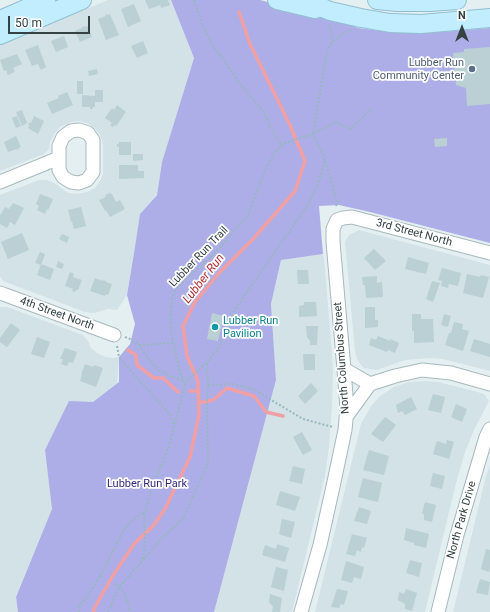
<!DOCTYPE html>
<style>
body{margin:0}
#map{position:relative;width:490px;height:612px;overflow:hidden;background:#e4eff2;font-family:Roboto,sans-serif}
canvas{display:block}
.north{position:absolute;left:442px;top:8px;width:40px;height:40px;-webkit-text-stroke:3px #fff;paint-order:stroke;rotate:0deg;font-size:11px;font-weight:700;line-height:16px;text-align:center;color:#344244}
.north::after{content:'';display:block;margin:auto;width:14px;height:18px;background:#344244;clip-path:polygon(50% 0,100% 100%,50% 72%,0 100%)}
.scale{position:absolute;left:8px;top:16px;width:82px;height:18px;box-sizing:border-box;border:2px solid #344244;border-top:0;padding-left:5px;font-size:12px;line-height:14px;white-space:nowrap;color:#344244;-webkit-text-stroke:3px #fff;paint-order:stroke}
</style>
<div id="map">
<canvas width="490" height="612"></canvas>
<div class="north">N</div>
<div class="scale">50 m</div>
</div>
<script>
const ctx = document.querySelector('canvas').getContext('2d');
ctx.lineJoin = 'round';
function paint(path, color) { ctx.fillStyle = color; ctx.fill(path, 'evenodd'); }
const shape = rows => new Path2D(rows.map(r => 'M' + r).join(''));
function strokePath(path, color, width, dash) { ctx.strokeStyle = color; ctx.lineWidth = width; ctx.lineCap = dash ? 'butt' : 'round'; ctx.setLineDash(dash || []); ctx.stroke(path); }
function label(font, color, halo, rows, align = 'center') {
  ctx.font = font + ' Roboto,sans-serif'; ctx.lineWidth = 3.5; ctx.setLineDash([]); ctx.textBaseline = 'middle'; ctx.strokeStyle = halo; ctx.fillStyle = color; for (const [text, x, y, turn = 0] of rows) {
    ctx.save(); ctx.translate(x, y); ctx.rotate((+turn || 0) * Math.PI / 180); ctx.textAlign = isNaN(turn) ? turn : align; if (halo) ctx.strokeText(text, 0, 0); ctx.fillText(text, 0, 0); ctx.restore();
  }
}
paint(shape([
 [108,0,171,0,194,58,162,162,157,194,140,214,134,253,127,295,117,310,108,309,94,313,85,312,3,281,0,276,0,195,39,180,47,180,54,183,68,193,78,194,87,192,95,188,100,181,103,174,103,143,100,134,95,129,89,124,80,121,71,122,60,127,55,133,50,142,49,149,44,154,0,171,0,45],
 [359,230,490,265,490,371,443,359,430,358,405,360,377,370,364,368,361,365,357,359,355,351,345,242,349,235],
 [323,254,324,258,331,341,333,373,332,406,329,447,325,476,292,612,214,612,276,380,271,304,281,260],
 [0,307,7,307,83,335,88,341,91,348,97,353,105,357,113,358,119,357,117,384,93,402,45,450,52,509,16,596,18,612,0,612],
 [426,381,438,382,474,391,484,394,489,401,475,428,465,452,457,479,425,612,315,612,361,424,371,406,380,396,394,387,409,382],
 [490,465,490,612,453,612,486,476]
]), '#d2e2e6');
paint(shape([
 [171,0,260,0,344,22,358,28,381,31,408,33,441,32,490,28,490,243,370,212,339,205,319,206,323,254,281,260,271,304,276,380,214,612,18,612,16,597,52,509,45,450,69,401,93,402,119,382,119,357,130,344,135,324,127,295,134,253,140,214,157,195,162,162,194,58]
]), '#adaee7');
strokePath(shape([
 [128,350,136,355,137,365,154,378,163,378,178,392],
 [190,391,199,391],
 [199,403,213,400,227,388,254,396,266,412,283,416],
 [93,612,95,607,112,577,134,544,153,526,165,509,190,457,199,415,198,381,187,356,183,326,195,302,218,274,254,238,295,191,305,161,290,125,250,44,239,12]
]), '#f0a0a5', 3.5);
paint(shape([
 [145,0,168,0,170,5,161,8,160,5,149,9],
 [134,4,141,21,128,27,121,9],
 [108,14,108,15,110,14,119,35,106,40,98,19,106,16,105,15],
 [85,26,85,27,88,26,92,37,80,42,75,31,82,28,82,27],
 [64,36,68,47,56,52,51,41],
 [143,41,148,53,137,58,131,46],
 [38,45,46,67,41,70,38,64,32,66,25,50],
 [490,47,490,104,467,106,466,88,456,85,453,53,464,52,464,49],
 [17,54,22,64,13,68,15,72,8,75,6,70,4,71,0,60],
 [97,69,98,74,89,76,88,71],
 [77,81,83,81,83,94,77,94],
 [95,90,103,90,103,102,95,102,95,107,93,107,93,109,90,109,90,107,82,107,82,95,95,96],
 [67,92,73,105,52,114,47,103,59,98,58,96],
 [117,105,126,112,116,126,114,125,113,127,110,125,112,123,105,118,112,108,114,110],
 [22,110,27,123,22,126,16,112],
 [17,116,21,126,16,128,12,118],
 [34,116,44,121,38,134,28,128,30,125,28,125,30,122,31,123],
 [16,136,21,147,18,148,19,149,17,150,16,149,8,152,4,142],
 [447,138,447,146,435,147,434,139],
 [119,142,131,142,131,155,119,155,119,147,117,147,117,144,119,144],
 [133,154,143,154,143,160,133,161],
 [119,165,138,165,138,171,144,171,144,178,119,179],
 [110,193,111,194,112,194,116,202,120,200,125,209,110,217,106,210,105,211,99,200,106,197,105,195],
 [40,194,53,199,48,210,47,209,45,214,37,210,39,206,36,204],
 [13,203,24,208,15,225,10,222,7,228,0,224,0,214,1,214,5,207,9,209],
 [81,207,86,226,74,229,72,221,71,222,68,210],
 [22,233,29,250,8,259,1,242],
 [62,234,69,237,67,243,59,239],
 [374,249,386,261,375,270,364,258],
 [40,252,45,254,41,265,35,263],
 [408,257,429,263,426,274,405,269],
 [58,261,64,264,62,269,56,267],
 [41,264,54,269,50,280,37,275],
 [442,268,461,273,458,286,449,284,448,288,441,286,442,281,438,280],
 [297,270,308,270,309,284,298,284],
 [70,272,74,274,73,277,82,280,78,290,76,290,75,292,72,291,73,289,65,286],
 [467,274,480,277,481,275,489,277,483,298,463,293],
 [377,276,377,283,382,282,383,297,366,298,365,285,363,285,362,277],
 [95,278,103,281,103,280,106,281,106,282,112,284,108,295,106,294,105,296,90,291],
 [432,281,440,283,433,302,426,299],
 [304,302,316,302,317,316,299,317,299,306,304,305],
 [365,307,375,307,375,320,378,320,378,327,365,328],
 [212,313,224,316,218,341,207,339],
 [412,314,421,314,421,319,433,319,434,342,414,343,414,331,412,331],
 [444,314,451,316,448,327,441,325],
 [454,322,463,324,462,329,469,331,463,351,445,345,449,333,451,333],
 [11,323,20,330,7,347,0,342,0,338],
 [306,326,318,326,317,345,310,345,310,341,307,337],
 [378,336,390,341,390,339,399,343,395,353,388,350,387,352,369,345,371,338,376,340],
 [37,337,50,342,44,358,31,354],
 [474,339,490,344,490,357,470,351],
 [65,348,77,352,73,363,69,362,67,366,61,364,63,359,60,359],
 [303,354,315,354,315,370,304,370],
 [85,364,93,367,94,365,103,368,96,387,80,381,82,375,81,375],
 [311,383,318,391,305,404,298,396],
 [433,394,445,397,441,413,428,410],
 [411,397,417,409,405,415,402,411,398,413,396,405],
 [456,404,467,409,462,422,451,417],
 [385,417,396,425,383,442,371,434],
 [302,432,312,450,303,455,293,437],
 [447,440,454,442,449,459,433,454,437,441,446,444],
 [369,450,389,456,384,475,363,470],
 [293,466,305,469,302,484,289,481],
 [433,473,445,476,442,489,430,486],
 [363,478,382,483,378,502,358,497],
 [280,491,300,497,295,511,276,505],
 [425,502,436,505,432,522,424,520,424,515,422,513],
 [359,507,371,511,367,524,354,521],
 [282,519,295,522,291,538,279,534],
 [406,528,429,534,426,548,414,545,414,543,404,540],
 [352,534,367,538,364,548,362,547,361,552,357,550,355,556,346,554],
 [277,544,289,548,285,562,262,555,265,545,276,549],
 [486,549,490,550,490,568,489,572,481,569],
 [410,560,422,563,419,577,406,573],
 [346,561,364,567,361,579,354,577,352,583,341,580],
 [276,567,288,570,284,591,271,587],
 [480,579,490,582,488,595,476,593],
 [337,589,348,591,344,605,341,604,339,608,331,607],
 [406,589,417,593,412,611,405,609,405,604,398,600,399,592,404,594],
 [270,594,282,598,280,612,272,612,273,607,269,602]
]), '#bad0d4');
const street = shape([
 [79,130,88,133,93,140,93,172,87,180,79,183,71,182,63,177,59,170,59,146,63,137,71,131,79,130],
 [0,182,59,158],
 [0,293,3,294,114,335],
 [344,369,370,384],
 [346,417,370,384,395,376,422,370,451,373,490,384],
 [301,612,320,545,334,482,345,430,347,409,344,369,333,242,333,229,337,220,343,218,352,217,490,253],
 [438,612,457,535,486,437,490,429]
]);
const secondary = shape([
 [277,0,315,9],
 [303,0,330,11,361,18,390,23,421,24,490,18],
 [377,0,397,2,430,2,457,0],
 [0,20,46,0],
 [0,35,82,0]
]);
strokePath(street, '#a7b9bd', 15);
strokePath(secondary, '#92bfd0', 20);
strokePath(shape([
 [194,0,204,29,212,44,223,59,240,84,263,111,272,130,281,145],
 [329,26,331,30,332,42],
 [336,206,337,203,332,183,323,155,313,134,327,52,332,42,341,35,351,30],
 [125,337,130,339,139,345,150,361,159,370,172,377,183,380],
 [139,345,173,343],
 [117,346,119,357,122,361,167,411,171,416,173,422,175,425],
 [185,384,190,378,207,362,217,351,235,309,307,206,317,187,325,161],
 [208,385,232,384,253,389,303,419,333,427],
 [141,563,161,539,183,519,208,463,207,403,208,385,207,362],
 [100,576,125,528,136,517,144,513],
 [116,584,124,592,128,603,130,612],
 [79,612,80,604,87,597,100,576,102,577],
 [108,612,119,587,140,564,144,554,145,531,144,519,145,512,152,488,169,446,185,385,180,372,173,343,170,321,172,299,176,289,194,272,213,255,248,215,262,178,270,161,274,154,281,146,285,143,313,134,336,122,351,129,372,108]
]), '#98b8bf', 2, [2, 2]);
strokePath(street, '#fff', 13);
strokePath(secondary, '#c2edfe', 18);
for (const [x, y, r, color] of [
 [472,69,4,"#5c6f8a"],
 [215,327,4,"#0f9aa8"]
]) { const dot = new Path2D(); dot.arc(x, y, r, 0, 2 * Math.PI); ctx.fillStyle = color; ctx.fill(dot); strokePath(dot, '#fff', 1.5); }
label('11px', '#4e5e75', '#fff', [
 ["Lubber Run",464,63],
 ["Community Center",464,76]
], 'right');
label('11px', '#344244', '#fff', [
 ["3rd Street North",414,233,15],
 ["Lubber Run Trail",199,257,-46],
 ["4th Street North",57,314,20],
 ["North Columbus Street",342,358,-94],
 ["North Park Drive",462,520,-74]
]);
label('11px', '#0d838f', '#fff', [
 ["Lubber Run",223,321],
 ["Pavilion",223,334]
], 'left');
label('11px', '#332876', '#fff', [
 ["Lubber Run Park",147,484]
]);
label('italic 12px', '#b02e35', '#fff', [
 ["Lubber Run",204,279,-52]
]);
</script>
